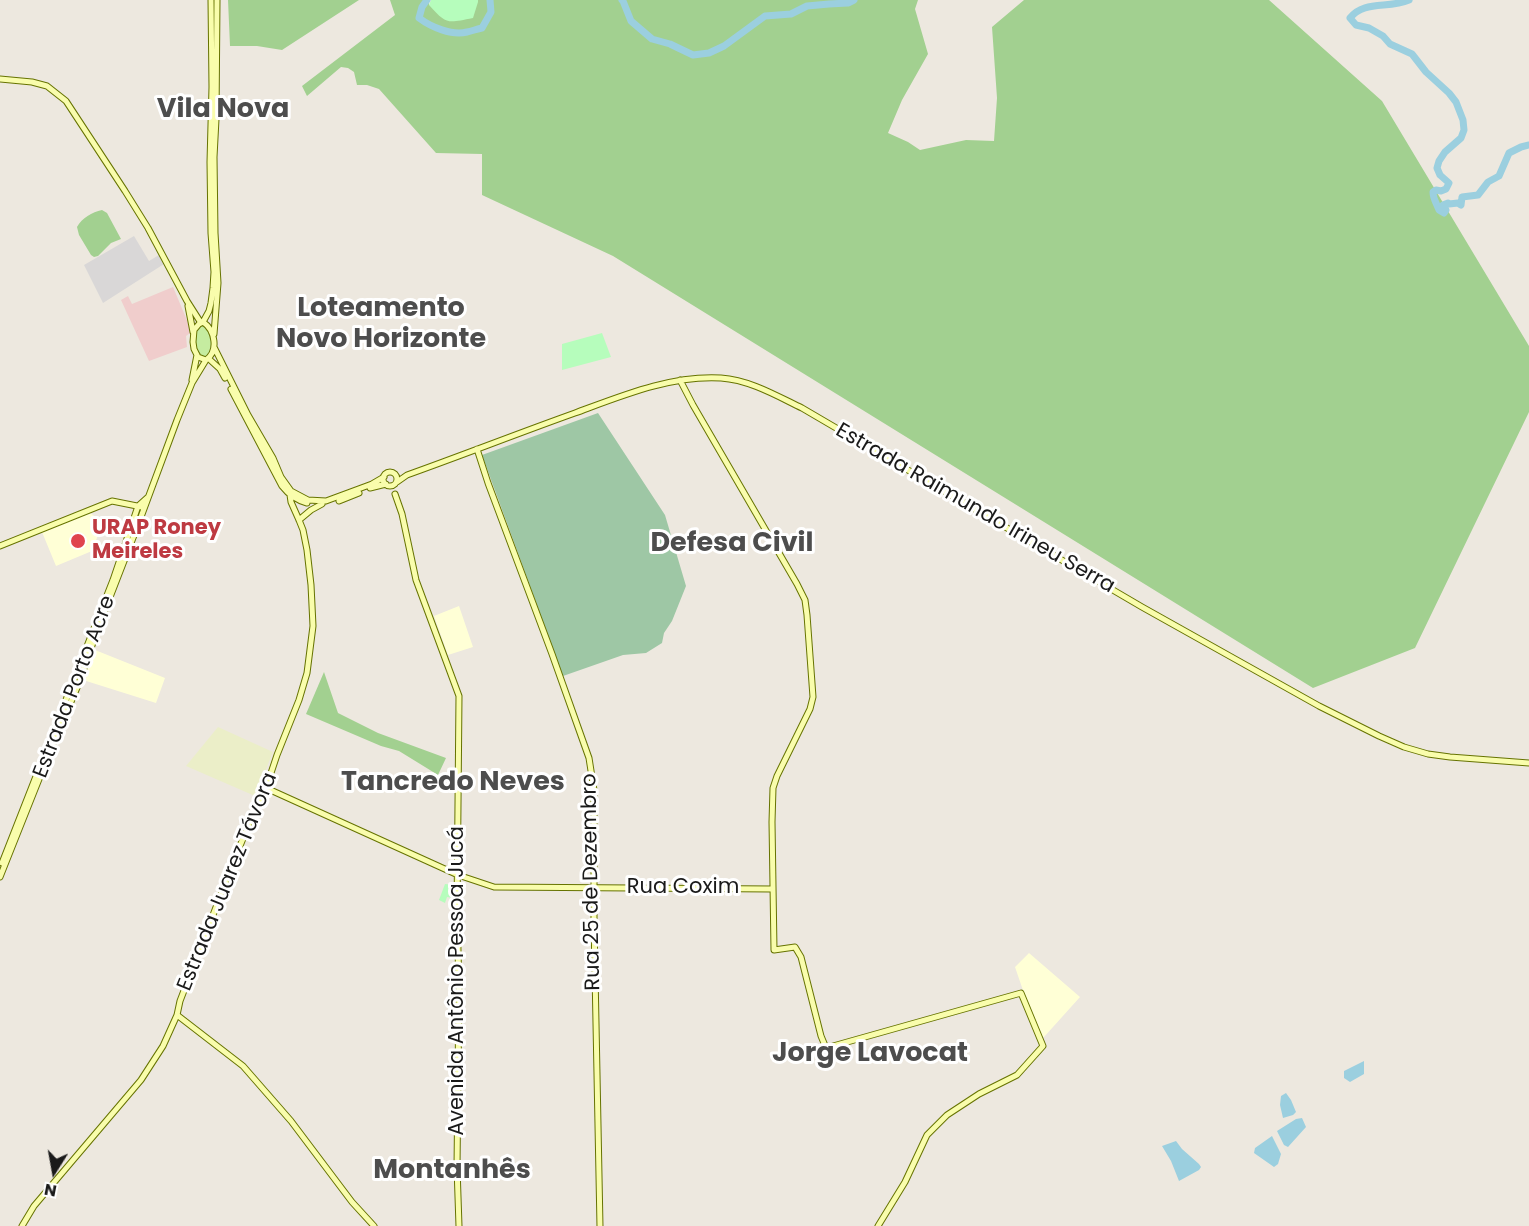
<!DOCTYPE html>
<meta charset="utf-8">
<style>
body{margin:0}
#map{position:relative;width:1529px;height:1226px;overflow:hidden;background:#ede8df;font-family:Poppins,sans-serif}
canvas{display:block}
.north{position:absolute;left:24px;top:1142px;width:60px;height:60px;-webkit-text-stroke:4px #fff;paint-order:stroke;rotate:191deg;font-size:16px;font-weight:700;line-height:24px;text-align:center;color:#1a1a1a}
.north::after{content:'';display:block;margin:auto;width:21px;height:27px;background:#1a1a1a;clip-path:polygon(50% 0,100% 100%,50% 72%,0 100%)}
</style>
<div id="map">
<canvas width="1529" height="1226"></canvas>
<div class="north">N</div>
</div>
<script>
const context = document.querySelector('canvas').getContext('2d');
context.lineJoin = 'round';
function fillPath(path, color) { context.fillStyle = color; context.fill(path, 'evenodd'); }
function stroke(path, color, width, dash) { context.strokeStyle = color; context.lineWidth = width; context.lineCap = dash ? 'butt' : 'round'; context.setLineDash(dash || []); context.stroke(path); }
function write(font, color, halo, rows, align = 'center') {
  context.font = font + ' Poppins,sans-serif'; context.lineWidth = 6; context.setLineDash([]); context.textBaseline = 'middle'; context.strokeStyle = halo; context.fillStyle = color; for (const [text, x, y, turn = 0] of rows) {
    context.save(); context.translate(x, y); context.rotate((+turn || 0) * Math.PI / 180); context.textAlign = isNaN(turn) ? turn : align; if (halo) context.strokeText(text, 0, 0); context.fillText(text, 0, 0); context.restore();
  }
}
const residential = new Path2D(`
 M 134,236 L 149,261 L 159,255 L 164,264 L 103,303 L 84,265 Z`);
const commercial = new Path2D(`
 M 173,287 L 189,325 L 190,333 L 186,336 L 187,347 L 149,361 L 121,300 L 128,296 L 132,304 Z`);
const education = new Path2D(`
 M 90,513 L 103,522 L 92,551 L 56,566 L 42,532 Z
 M 459,606 L 473,647 L 448,655 L 434,616 Z
 M 95,650 L 165,678 L 156,703 L 83,680 Z
 M 1029,953 L 1080,997 L 1044,1037 L 1039,1037 L 1015,967 Z`);
const farmland = new Path2D(`
 M 218,727 L 273,752 L 255,796 L 186,766 Z`);
const grass = new Path2D(`
 M 203,325 C 214,335 213,345 206,358 L 198,353 C 194,344 193,332 203,325 Z`);
const forest = new Path2D(`
 M 228,0 L 359,0 L 282,50 L 257,46 L 230,46 Z
 M 390,0 L 429,0 L 429,5 L 478,2 L 478,0 L 918,0 L 915,9 L 928,54 L 902,100 L 888,133 L 908,142 L 920,150 L 966,140 L 994,141 L 997,98 L 992,27 L 1024,0 L 1269,0 L 1382,101 L 1529,346 L 1529,412 L 1415,648 L 1313,688 L 613,256 L 482,195 L 482,154 L 436,153 L 379,89 L 367,85 L 357,85 L 354,72 L 348,68 L 341,67 L 307,96 L 302,86 L 395,15 Z
 M 102,210 L 107,213 L 121,239 L 111,243 L 98,256 L 94,257 L 91,255 L 79,235 L 77,227 C 82,218 92,212 102,210 Z
 M 324,672 L 338,713 L 378,733 L 446,758 L 438,775 L 399,751 L 381,746 L 306,714 Z`);
const cemetery = new Path2D(`
 M 598,413 L 665,515 L 686,586 L 672,621 L 664,633 L 662,643 L 646,653 L 623,655 L 563,676 L 482,455 Z`);
const park = new Path2D(`
 M 431,0 L 478,0 L 478,2 L 473,18 C 447,23 447,25 429,5 Z
 M 602,333 L 611,357 L 562,370 L 562,344 Z
 M 445,884 L 454,885 L 453,898 L 447,897 L 445,903 L 439,900 Z`);
const water = new Path2D(`
 M 1364,1061 L 1364,1074 L 1350,1082 L 1344,1078 L 1344,1071 Z
 M 1286,1093 L 1291,1100 L 1296,1112 L 1293,1115 L 1283,1118 L 1280,1105 L 1281,1096 Z
 M 1302,1118 L 1306,1127 L 1288,1147 L 1284,1145 L 1277,1131 L 1296,1119 Z
 M 1272,1136 L 1281,1154 L 1278,1164 L 1274,1167 L 1254,1153 L 1255,1148 Z
 M 1176,1141 L 1182,1149 L 1199,1164 L 1201,1167 L 1199,1170 L 1179,1181 L 1171,1161 L 1162,1146 Z`);
const river = new Path2D(`
 M 427,0 L 422,7 L 419,18 C 431,27 452,36 467,32 C 472,31 477,29 482,28 L 491,12 L 490,0
 M 622,0 L 623,1 L 631,21 L 652,39 L 670,44 L 693,55 L 709,53 L 724,46 L 765,16 L 791,14 L 807,6 L 829,4 L 848,3 L 854,0
 M 1409,0 C 1388,9 1364,0 1350,18 L 1356,25 L 1369,28 L 1383,36 L 1390,44 L 1412,54 L 1426,72 L 1449,93 L 1456,102 L 1463,120 L 1464,130 L 1461,138 L 1445,152 L 1439,161 L 1437,168 L 1440,175 L 1449,183 L 1446,189 L 1441,191 L 1436,190 L 1433,192 C 1433,199 1437,204 1439,210 L 1444,213 L 1446,210 L 1443,205 L 1448,203 L 1449,204 L 1458,203 L 1461,205 L 1462,197 L 1478,195 L 1488,182 L 1499,176 L 1509,153 L 1521,147 L 1529,145`);
const secondary = new Path2D(`
 M 0,79 L 32,82 L 47,86 L 66,101 L 125,191 L 148,228 L 187,301 L 201,323
 M 188,306 L 193,332
 M 203,322 C 215,330 219,351 206,360 L 198,357 L 194,349 L 193,342 L 194,330 L 199,324 L 203,322 L 209,311 L 211,303 L 213,288 L 214,272 L 211,233 L 210,162 L 212,87 L 211,0
 M 214,334 L 218,283 L 215,233 L 214,157 L 216,119 L 217,0
 M 214,347 L 248,415 L 273,458 L 281,477 L 291,491 L 308,500 L 326,501 L 372,484 L 384,477
 M 209,359 L 220,369 L 225,378
 M 192,380 L 197,355
 M 680,380 L 693,405 L 797,584 L 805,600 L 807,615 L 813,697 L 810,709 L 777,776 L 773,788 L 772,822 L 774,950 L 795,947 L 801,957 L 821,1036 L 826,1048 L 1021,993 L 1043,1046 L 1017,1075 L 979,1094 L 947,1115 L 927,1135 L 905,1182 L 878,1226
 M 231,389 L 282,486 C 289,495 296,500 307,503
 M 477,449 L 488,483 L 552,654 L 589,758 L 594,790 L 594,922 L 600,1226
 M383 479a7 7 0 1 1 14 0a7 7 0 1 1-14 0Z
 M 397,482 L 407,475 C 463,455 519,433 575,413 C 621,396 671,375 721,378 C 750,380 777,396 802,408 L 1142,607 L 1319,706 L 1379,736 L 1404,747 L 1428,754 L 1450,757 L 1529,763
 M 370,488 L 386,484
 M 395,494 L 402,514 L 416,580 L 459,696 L 457,912 L 459,988 L 457,1167 L 459,1226
 M 339,501 L 359,493
 M 299,520 L 311,510 L 322,504
 M 0,546 L 112,501 L 142,507
 M 266,788 L 458,875 L 494,887 L 772,889
 M 2,863 L 113,580 L 137,509 L 138,506 L 148,497
 M 0,877 L 55,739 L 79,683 L 98,628 L 138,525 L 177,420 L 192,383 L 206,360
 M 177,1015 L 243,1066 L 291,1121 L 352,1202 L 374,1226
 M 22,1226 L 34,1206 L 141,1080 L 163,1046 L 177,1015 L 180,1001 L 233,863 L 251,819 L 266,788 L 277,755 L 299,700 L 307,673 L 313,626 L 311,585 L 307,550 L 303,530 L 299,520 L 291,502 L 290,495`);
const markers = [
 [78,541,8,"#e0444e"]
];
const streetNames = [
 ["Estrada Raimundo Irineu Serra",975,509,30],
 ["Estrada Porto Acre",75,687,-69],
 ["Estrada Juarez Távora",228,882,-68],
 ["Rua 25 de Dezembro",592,882,-91],
 ["Rua Coxim",683,888],
 ["Avenida Antônio Pessoa Jucá",458,981,-90]
];
const healthNames = [
 ["URAP Roney",92,529],
 ["Meireles",92,553]
];
const districtNames = [
 ["Vila Nova",223,110],
 ["Loteamento",381,309],
 ["Novo Horizonte",381,340],
 ["Defesa Civil",732,544],
 ["Tancredo Neves",453,783],
 ["Jorge Lavocat",870,1054],
 ["Montanhês",452,1171]
];
fillPath(residential, '#d9d7d7');
fillPath(commercial, '#f0cdcc');
fillPath(education, '#ffffd6');
fillPath(farmland, '#ebeec8');
fillPath(grass, '#c5eca0');
fillPath(forest, '#a2d090');
fillPath(cemetery, '#9ec7a5');
fillPath(park, '#b6fdbc');
fillPath(water, '#9bcfdf');
stroke(river, '#9bcfdf', 7);
stroke(secondary, '#667300', 7);
stroke(secondary, '#f9fdac', 5);
for (const [x, y, r, color] of markers) { const dot = new Path2D(); dot.arc(x, y, r, 0, 2 * Math.PI); context.fillStyle = color; context.fill(dot); stroke(dot, '#fff', 2); }
write('21px', '#1a1a1a', '#fff', streetNames);
write('bold 21px', '#be3a42', '#fff', healthNames, 'left');
write('bold 27px', '#4d4d4d', '#fff', districtNames);
</script>
